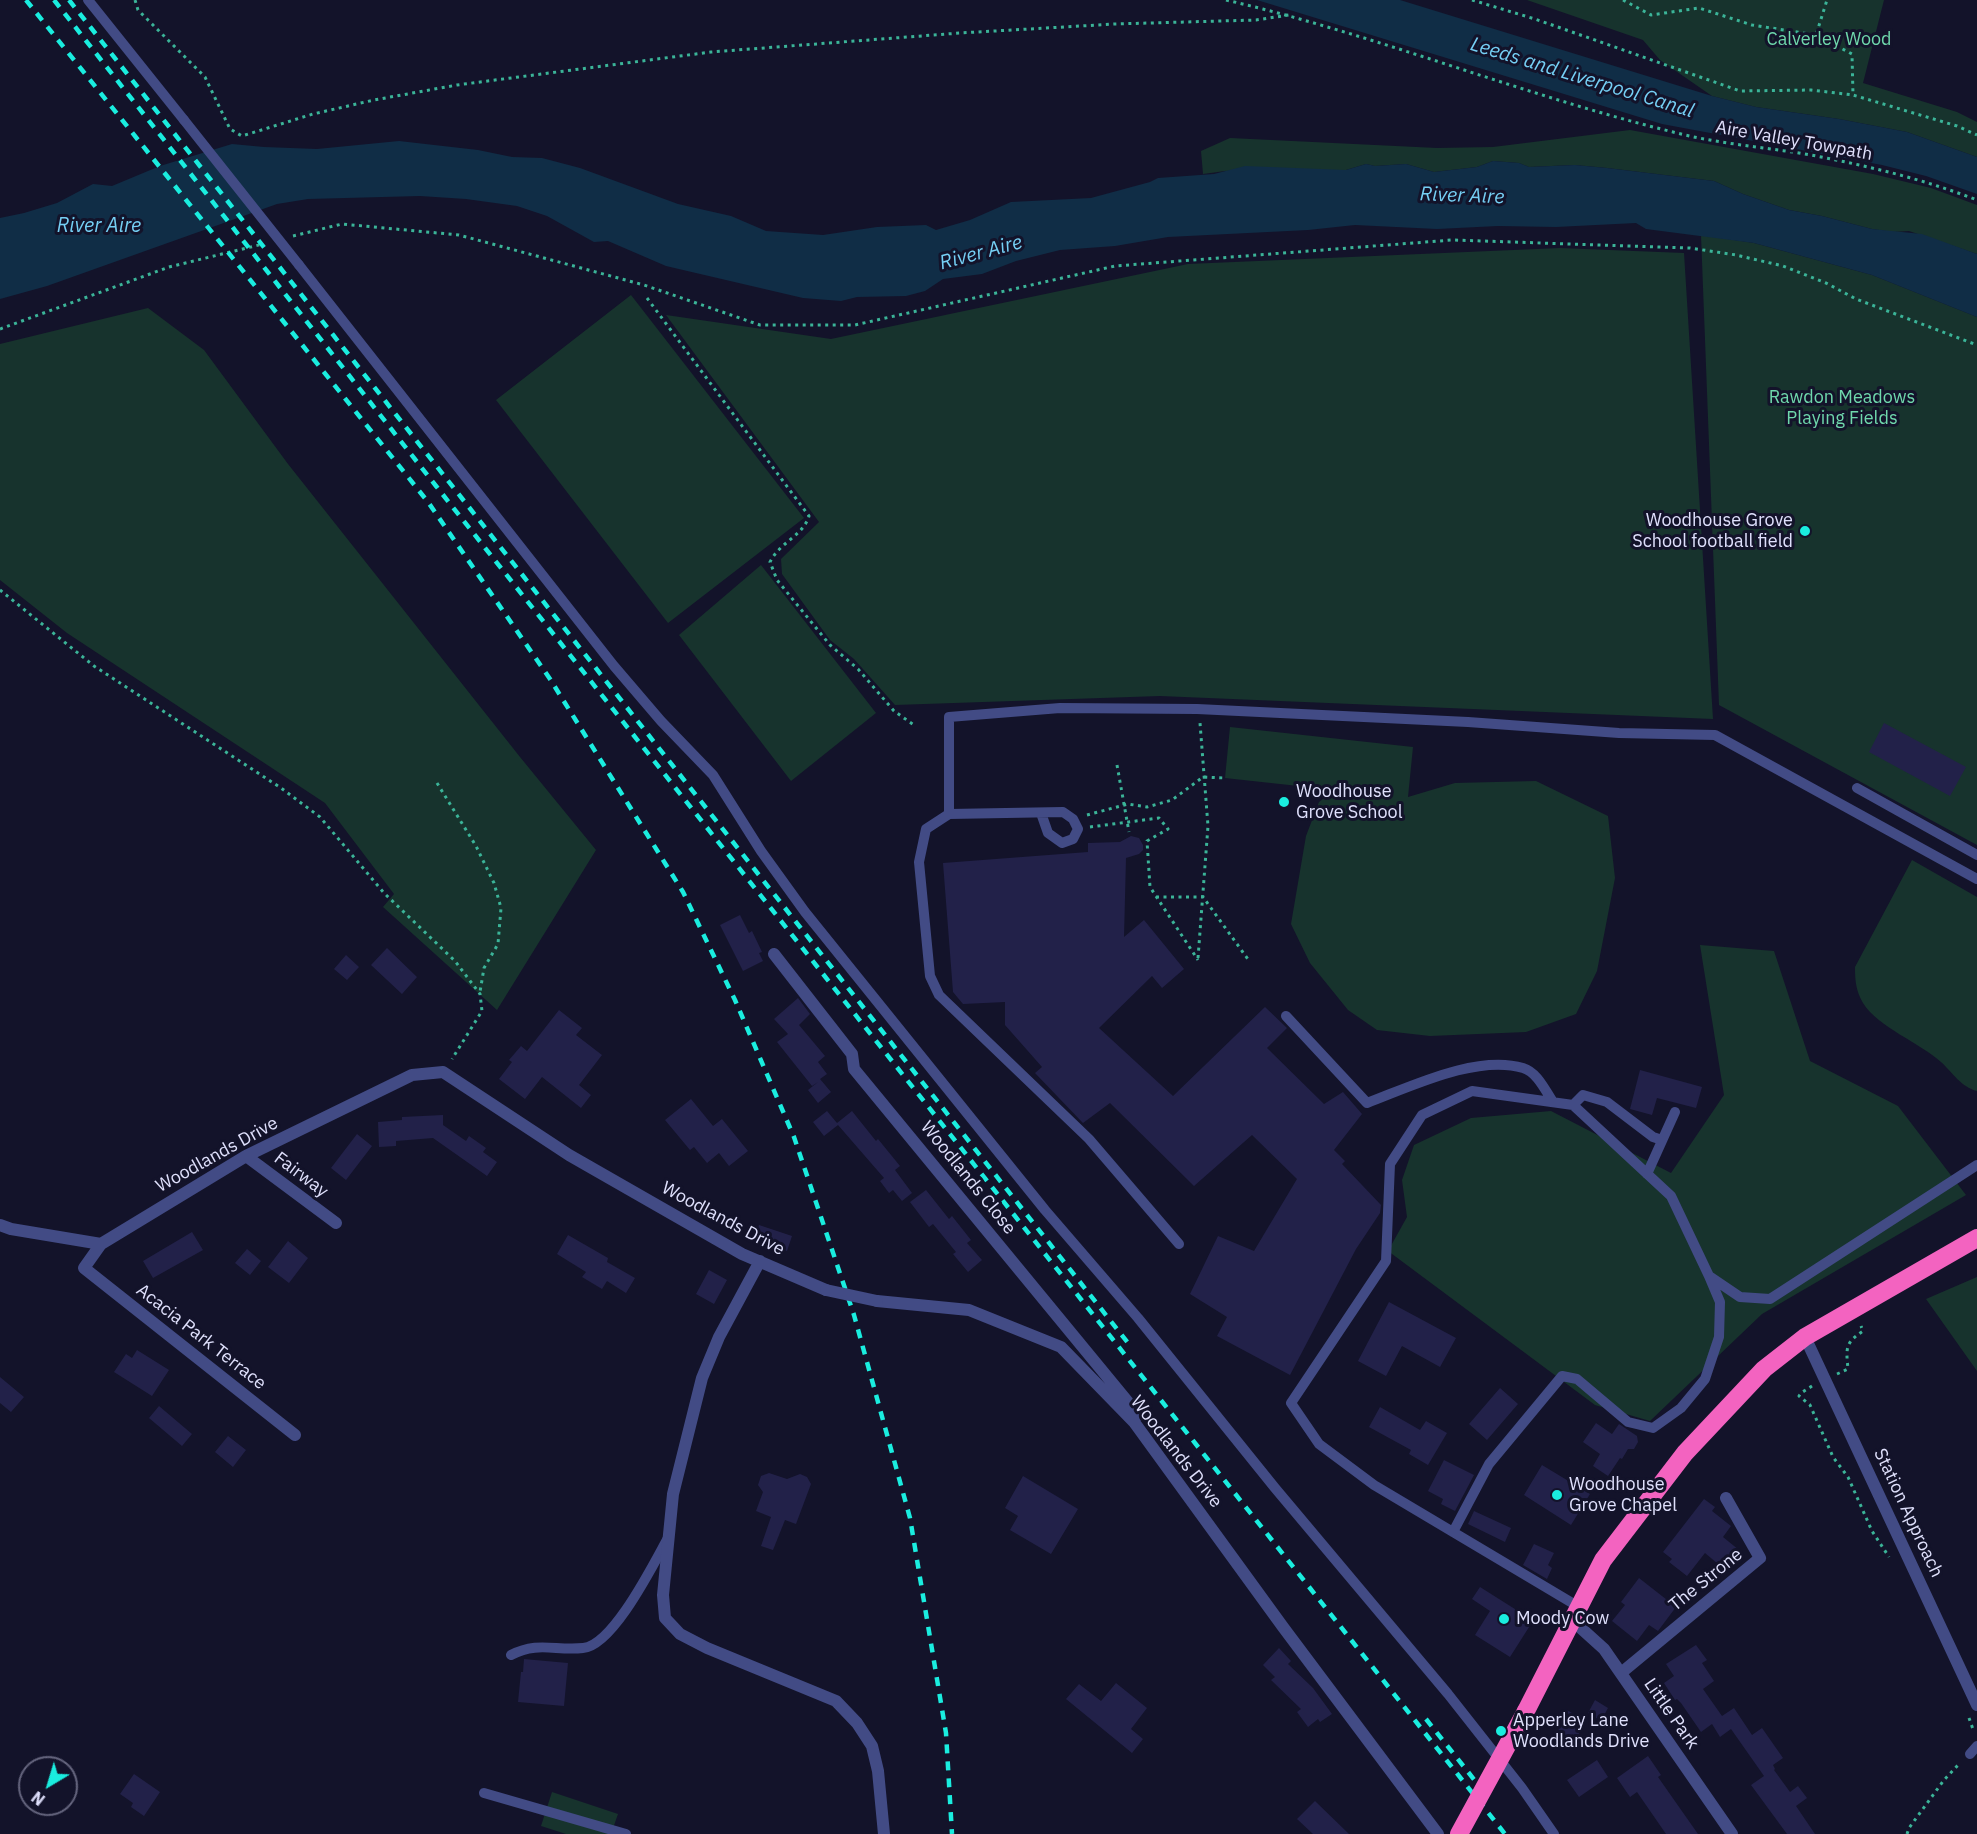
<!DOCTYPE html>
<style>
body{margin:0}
#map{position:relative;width:1977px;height:1834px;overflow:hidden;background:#13132a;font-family:"IBM Plex Sans",sans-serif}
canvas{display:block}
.north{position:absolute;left:18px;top:1756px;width:60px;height:60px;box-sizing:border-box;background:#13132a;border:2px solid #65657e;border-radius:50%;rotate:218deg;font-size:16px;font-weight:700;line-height:24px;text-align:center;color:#dfe0fc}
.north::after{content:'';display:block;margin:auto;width:21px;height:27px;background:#1aeddf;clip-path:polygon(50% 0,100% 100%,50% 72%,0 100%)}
</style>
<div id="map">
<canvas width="1977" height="1834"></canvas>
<div class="north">N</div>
</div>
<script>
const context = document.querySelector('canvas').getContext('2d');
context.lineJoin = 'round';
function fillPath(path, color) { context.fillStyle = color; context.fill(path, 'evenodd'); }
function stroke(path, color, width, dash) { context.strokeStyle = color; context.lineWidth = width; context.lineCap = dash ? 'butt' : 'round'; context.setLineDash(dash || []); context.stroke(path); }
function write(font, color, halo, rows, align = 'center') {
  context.font = font + ' "IBM Plex Sans",sans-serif'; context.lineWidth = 6; context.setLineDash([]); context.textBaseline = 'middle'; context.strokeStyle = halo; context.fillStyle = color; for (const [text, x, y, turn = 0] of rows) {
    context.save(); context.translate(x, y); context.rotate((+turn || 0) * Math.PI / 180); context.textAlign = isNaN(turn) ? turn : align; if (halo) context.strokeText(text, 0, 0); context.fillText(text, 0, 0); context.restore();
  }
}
const green = new Path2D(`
 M 1527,0 L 1884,0 L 1863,83 L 1957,112 L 1977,122 L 1977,157 L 1907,132 L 1839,119 L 1756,107 L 1712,96 L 1660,60 L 1643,40 Z
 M 1630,130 L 1873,174 L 1931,188 L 1977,205 L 1977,254 L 1909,231 L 1893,232 L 1872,229 L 1822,216 L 1789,210 L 1743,194 L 1714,181 L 1607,168 L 1575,165 L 1529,167 L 1519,163 L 1493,161 L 1477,167 L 1434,172 L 1406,164 L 1375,166 L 1366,164 L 1346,170 L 1225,171 L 1203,174 L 1201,151 L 1230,138 L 1437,148 L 1493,147 Z
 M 1701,235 L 1754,243 L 1872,275 L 1977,317 L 1977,845 L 1719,705 Z
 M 1560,248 L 1684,253 L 1713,719 L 1160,696 L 895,705 L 854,659 L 830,640 L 782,574 L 781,559 L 819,522 L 666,315 L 831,339 L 1188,264 Z
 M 631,295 L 804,518 L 668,623 L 496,400 Z
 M 148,308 L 204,350 L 288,464 L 520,757 L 596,850 L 497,1010 L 383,907 L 394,894 L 325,803 L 67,633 L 0,580 L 0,344 Z
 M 761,565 L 876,713 L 791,781 L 679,635 Z
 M 1230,727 L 1413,747 L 1408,797 L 1455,783 L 1536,781 L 1608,816 L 1615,878 L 1597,971 L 1576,1014 L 1526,1032 L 1430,1036 L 1377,1030 L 1348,1010 L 1310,963 L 1291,924 L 1306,836 L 1319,802 L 1335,790 L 1225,778 Z
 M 1912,860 L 1977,897 L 1977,1091 C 1961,1087 1953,1073 1941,1062 C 1920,1043 1878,1027 1863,1003 C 1856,991 1855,981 1855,967 Z
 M 1700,945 L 1774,951 L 1810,1061 L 1898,1106 L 1966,1195 L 1762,1314 L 1650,1421 L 1595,1405 L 1388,1251 L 1407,1217 L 1402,1180 L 1414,1145 L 1471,1118 L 1551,1111 L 1671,1173 L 1724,1095 Z
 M 1977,1277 L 1977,1371 L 1926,1299 Z
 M 552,1792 L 618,1814 L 611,1834 L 566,1834 L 541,1826 Z`);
const water = new Path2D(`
 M 1257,0 L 1400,0 L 1712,96 L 1756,107 L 1839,119 L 1907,132 L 1977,157 L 1977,194 L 1926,176 L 1882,165 L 1662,124 Z
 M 399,141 L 478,150 L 512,157 L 542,158 L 580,168 L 678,204 L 731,216 L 766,231 L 823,235 L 877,227 L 926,225 L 936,230 L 970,220 L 1011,202 L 1091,198 L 1150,182 L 1158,178 L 1214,174 L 1245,166 L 1346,170 L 1366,164 L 1375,166 L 1406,164 L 1434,172 L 1477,167 L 1493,161 L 1519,163 L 1529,167 L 1575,165 L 1607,168 L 1714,181 L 1743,194 L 1789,210 L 1822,216 L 1872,229 L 1922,234 L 1977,254 L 1977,317 L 1872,275 L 1754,243 L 1646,229 L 1636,223 L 1556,227 L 1498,226 L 1437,229 L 1355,225 L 1308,230 L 1168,237 L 1115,246 L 1060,250 L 1016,261 L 982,274 L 943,279 L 925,291 L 906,296 L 857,297 L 841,301 L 803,298 L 666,266 L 608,241 L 594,242 L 547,216 L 517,206 L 466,199 L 420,196 L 308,199 L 277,204 L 47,286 L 0,299 L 0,218 L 24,213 L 57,203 L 93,184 L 112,186 L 160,166 L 232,144 L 264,147 L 317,149 Z`);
const building = new Path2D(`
 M 1884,723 L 1966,767 L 1950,796 L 1869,752 Z
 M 1131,836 L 1139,838 L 1143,845 L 1143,850 L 1139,854 L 1126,858 L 1124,937 L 1144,920 L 1184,969 L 1162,988 L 1152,976 L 1099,1028 L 1173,1096 L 1265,1007 L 1287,1028 L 1267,1048 L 1324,1104 L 1343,1092 L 1362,1114 L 1334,1150 L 1345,1161 L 1342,1164 L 1381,1205 L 1380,1213 L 1356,1249 L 1290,1375 L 1217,1336 L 1227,1317 L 1190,1294 L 1218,1236 L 1254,1251 L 1297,1179 L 1252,1135 L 1194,1186 L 1110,1103 L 1083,1123 L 1081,1121 L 1035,1073 L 1042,1067 L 1005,1025 L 1005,1002 L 963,1004 L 953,992 L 943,863 L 1088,852 L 1088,843 L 1120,842 Z
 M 740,915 L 749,933 L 752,931 L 762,952 L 759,953 L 763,961 L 743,971 L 720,925 Z
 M 387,948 L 417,977 L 402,994 L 371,965 Z
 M 346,955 L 359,967 L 347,980 L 334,969 Z
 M 798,998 L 810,1014 L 799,1025 L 825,1056 L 818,1062 L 827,1074 L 820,1079 L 831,1092 L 818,1103 L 808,1090 L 818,1082 L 812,1086 L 777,1042 L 788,1034 L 774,1019 Z
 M 559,1010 L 582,1028 L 576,1035 L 602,1055 L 579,1085 L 591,1095 L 581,1108 L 542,1077 L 525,1099 L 499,1079 L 512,1062 L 509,1060 L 521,1046 L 527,1051 Z
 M 1640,1070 L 1702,1087 L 1696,1108 L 1657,1098 L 1652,1115 L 1630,1109 Z
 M 691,1099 L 713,1126 L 722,1119 L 748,1151 L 729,1166 L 719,1153 L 707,1163 L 694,1147 L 690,1150 L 665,1120 Z
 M 827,1111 L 837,1123 L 852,1111 L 876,1141 L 878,1139 L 900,1166 L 895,1170 L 912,1193 L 902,1201 L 893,1190 L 889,1193 L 880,1181 L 884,1178 L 838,1125 L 824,1136 L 813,1122 Z
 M 443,1115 L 443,1125 L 466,1141 L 469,1136 L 486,1148 L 483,1152 L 497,1162 L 487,1176 L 433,1138 L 396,1141 L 396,1146 L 379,1147 L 378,1122 L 402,1120 L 402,1117 Z
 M 357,1134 L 372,1146 L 346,1180 L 331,1168 Z
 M 926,1190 L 949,1219 L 952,1216 L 971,1240 L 967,1243 L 982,1260 L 968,1272 L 953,1254 L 956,1252 L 933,1224 L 929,1227 L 910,1202 Z
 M 759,1225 L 792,1236 L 787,1251 L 754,1239 Z
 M 192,1232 L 203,1250 L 153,1278 L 143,1261 Z
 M 568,1235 L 608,1258 L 607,1262 L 635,1278 L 626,1293 L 607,1281 L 602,1289 L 582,1277 L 586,1272 L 557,1254 Z
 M 288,1241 L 308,1258 L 289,1283 L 268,1267 Z
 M 247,1249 L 261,1261 L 250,1275 L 235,1263 Z
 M 709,1270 L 727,1280 L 714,1304 L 696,1294 Z
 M 1389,1302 L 1456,1338 L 1440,1367 L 1402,1346 L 1386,1376 L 1358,1361 Z
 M 137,1350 L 169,1370 L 152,1396 L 114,1372 L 126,1354 L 132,1358 Z
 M 0,1377 L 24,1397 L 11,1412 L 0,1403 Z
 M 1500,1388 L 1518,1404 L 1487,1440 L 1469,1424 Z
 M 159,1406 L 192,1434 L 182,1446 L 149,1418 Z
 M 1380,1407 L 1420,1430 L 1426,1421 L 1447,1433 L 1428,1465 L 1409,1454 L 1411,1450 L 1369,1427 Z
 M 1596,1423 L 1612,1434 L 1619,1424 L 1637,1436 L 1638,1442 L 1634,1449 L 1628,1449 L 1622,1459 L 1620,1458 L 1608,1476 L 1593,1466 L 1600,1454 L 1583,1442 Z
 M 228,1436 L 246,1450 L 233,1467 L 215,1452 Z
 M 1444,1460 L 1474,1475 L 1455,1511 L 1441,1504 L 1443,1499 L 1428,1491 Z
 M 1542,1465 L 1590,1494 L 1571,1525 L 1524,1495 Z
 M 769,1473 L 787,1479 L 800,1474 L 807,1477 L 811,1484 L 796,1524 L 785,1520 L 773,1550 L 761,1546 L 771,1517 L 756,1511 L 763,1492 L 758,1485 L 761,1476 Z
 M 1023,1476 L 1078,1509 L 1051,1554 L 1010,1530 L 1018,1516 L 1005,1508 Z
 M 1704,1499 L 1715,1507 L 1712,1511 L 1731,1526 L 1723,1537 L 1739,1550 L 1724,1569 L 1705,1553 L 1687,1576 L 1669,1562 L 1672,1559 L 1663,1552 Z
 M 1474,1511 L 1511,1528 L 1505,1542 L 1468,1524 Z
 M 1534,1544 L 1554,1553 L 1548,1565 L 1552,1568 L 1547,1579 L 1523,1565 Z
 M 1639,1578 L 1676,1607 L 1658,1631 L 1649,1625 L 1637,1641 L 1612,1621 L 1625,1605 L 1621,1602 Z
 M 1480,1587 L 1518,1611 L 1516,1614 L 1531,1624 L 1510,1657 L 1475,1635 L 1490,1611 L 1472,1599 Z
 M 1696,1645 L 1707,1660 L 1702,1663 L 1714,1681 L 1703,1689 L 1722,1716 L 1734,1708 L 1752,1735 L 1762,1728 L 1783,1758 L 1773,1765 L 1775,1769 L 1774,1770 L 1790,1792 L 1798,1786 L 1807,1798 L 1796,1806 L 1815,1834 L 1787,1834 L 1751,1785 L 1764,1776 L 1731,1729 L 1720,1737 L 1712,1724 L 1701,1732 L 1681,1703 L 1677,1699 L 1675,1700 L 1664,1683 L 1674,1676 L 1666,1664 Z
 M 1279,1648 L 1291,1661 L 1288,1664 L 1313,1688 L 1332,1714 L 1320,1722 L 1318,1719 L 1308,1727 L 1297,1712 L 1301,1709 L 1271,1680 L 1275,1677 L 1263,1665 Z
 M 524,1659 L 568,1663 L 564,1706 L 518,1702 L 521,1672 L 523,1672 Z
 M 1116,1683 L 1147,1708 L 1131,1729 L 1143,1739 L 1132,1753 L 1066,1699 L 1079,1684 L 1101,1701 Z
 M 1595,1700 L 1608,1708 L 1601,1721 L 1588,1713 Z
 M 1565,1709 L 1586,1721 L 1577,1737 L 1572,1734 L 1563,1750 L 1551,1743 L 1559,1729 L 1554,1726 Z
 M 1648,1756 L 1661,1775 L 1658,1777 L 1698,1834 L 1666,1834 L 1637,1792 L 1630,1797 L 1617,1778 Z
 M 1597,1760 L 1608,1777 L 1579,1797 L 1567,1780 Z
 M 134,1774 L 160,1792 L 144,1816 L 131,1807 L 133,1803 L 120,1794 Z
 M 1315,1801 L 1349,1834 L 1313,1834 L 1297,1819 Z`);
const path = new Path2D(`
 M 135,0 L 138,10 L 205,77 L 230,129 L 242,136 L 313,114 L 374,100 L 457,85 L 711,52 L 960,33 L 1115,24 L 1256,20 L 1289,15
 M 1226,0 C 1377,35 1522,95 1673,132 C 1718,144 1765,147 1811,155 C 1868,166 1923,179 1977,200
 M 1472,0 L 1535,19 L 1740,91 L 1811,90 L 1853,95
 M 1623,0 L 1651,15 L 1699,8 L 1752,25 L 1816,35 L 1827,0
 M 1816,35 L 1852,54 L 1853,95 L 1957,126 L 1977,135
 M 293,236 L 342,224 L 459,235 L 644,285 L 760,325 L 855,325 L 1115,266 L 1452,240 L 1690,248 L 1736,255 L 1783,266 L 1826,283 L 1856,299 L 1977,345
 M 647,298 L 809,516 C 803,536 780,542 770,562 L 777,580 L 830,645 L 858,669 L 894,711 L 914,725
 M 0,329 L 169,267 L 263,244
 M 0,590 L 94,666 L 281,788 L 320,817 L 384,893 L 455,961 L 480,994 L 482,1011 L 452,1059
 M 1117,765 L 1129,832
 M 437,783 L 476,846 L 494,883 L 501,908 L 498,944 L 484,968 L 480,992
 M 1087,815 L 1128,804 L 1147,807 L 1172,800 L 1203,777 L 1225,778
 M 1090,827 L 1159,818 L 1168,829 L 1147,841 L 1150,887 L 1198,960
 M 1156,897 L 1203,897 L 1250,962
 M 1198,958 L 1208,826 L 1200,723
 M 1837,1374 L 1848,1369 C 1846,1348 1845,1343 1863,1331 L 1861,1326
 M 1812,1386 L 1801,1393 L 1799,1396 L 1810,1405 L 1833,1457 L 1848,1477 L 1872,1531 L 1889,1557
 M 1969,1718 L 1974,1732
 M 1907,1834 L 1909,1828 L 1944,1780 L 1960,1763`);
const lane = new Path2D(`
 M 88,0 L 184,120
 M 299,265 L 614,666 L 661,721 L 713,775 L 761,851 L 805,912 L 1045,1210 L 1138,1318 L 1275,1488 L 1448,1694 L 1522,1788 L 1554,1834
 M 1857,788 L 1977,855
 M 949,814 L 1063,812 L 1073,819 L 1078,829 L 1073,839 L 1062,843 L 1048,833 L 1041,813
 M 1286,1016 L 1367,1103 C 1410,1087 1477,1054 1523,1068 C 1537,1072 1545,1090 1553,1102
 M 1573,1105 L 1583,1095 L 1607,1102 L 1653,1137 L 1662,1140
 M 1647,1174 L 1675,1112
 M 1179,1244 L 1089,1139 L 939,995 L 930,976 L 919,862 L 926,829 L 949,814 L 949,717 L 1060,708 L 1197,709 L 1468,722 L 1619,733 L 1715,735 L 1977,879
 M 1453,1532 L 1489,1464 L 1562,1376 L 1577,1379 L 1628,1422 L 1653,1428 L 1681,1408 L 1705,1379 L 1719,1337 L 1720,1302 L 1709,1276
 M 1579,1607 L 1374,1485 L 1319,1444 L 1291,1403 L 1386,1261 L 1390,1164 L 1422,1115 L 1472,1091 L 1573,1105 L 1671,1196 L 1709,1276 L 1740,1297 L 1770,1299 L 1977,1165
 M 511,1655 C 538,1641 555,1651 583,1648 C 613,1646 654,1563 668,1538
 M 1970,1754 L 1977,1746
 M 484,1793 L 626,1834`);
const street = new Path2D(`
 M 774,954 L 852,1054 L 854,1069 L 1137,1413 L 1134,1422
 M 246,1156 L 336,1223
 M 0,1225 L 11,1229 L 101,1244 L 246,1156 L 412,1075 L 443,1072 L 569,1155 L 742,1254 L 826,1290
 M 101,1244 L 84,1268 L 295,1435
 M 760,1261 L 719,1337 L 702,1378 L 673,1494 L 663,1595 L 665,1618 L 680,1634 L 707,1648 L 836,1701 L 857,1723 L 872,1746 L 878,1771 L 884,1834
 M 877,1301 L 969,1310 L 1061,1347 L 1134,1422 L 1283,1627 L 1438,1834
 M 1805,1337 L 1977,1705
 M 1573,1621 L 1604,1649 L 1732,1834
 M 1621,1673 L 1760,1558 L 1726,1498`);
const highway = new Path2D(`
 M 1526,1711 L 1603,1560 L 1685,1453 L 1764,1369 L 1805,1337 L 1977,1238`);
const rail = new Path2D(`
 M 26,0 L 428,502 L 550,679 L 683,892 L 735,1000 L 794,1137 L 854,1315 L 910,1518 L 946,1733 L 952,1834
 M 54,0 L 436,486 L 1505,1834
 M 69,0 L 1128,1343
 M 1426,1719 L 1480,1787`);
const laneBridge = new Path2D(`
 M 184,120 L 299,265`);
const streetBridge = new Path2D(`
 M 826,1290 L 877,1301`);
const highwayBridge = new Path2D(`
 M 1459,1834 L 1526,1711`);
const markers = [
 [1805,531,6,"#1aeddf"],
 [1284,802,6,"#1aeddf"],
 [1557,1495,6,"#1aeddf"],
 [1504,1619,6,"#1aeddf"],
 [1501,1731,6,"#1aeddf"]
];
const parkNames = [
 ["Calverley Wood",1829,40],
 ["Rawdon Meadows",1842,398],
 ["Playing Fields",1842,419]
];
const streetNames = [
 ["Aire Valley Towpath",1794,141,10],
 ["Woodlands Drive",217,1155,-29],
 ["Fairway",301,1175,37],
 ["Woodlands Close",968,1178,51],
 ["Woodlands Drive",723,1219,28],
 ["Acacia Park Terrace",201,1337,38],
 ["Woodlands Drive",1176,1452,52],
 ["Station Approach",1908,1513,65],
 ["The Strone",1706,1580,-39],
 ["Little Park",1671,1714,55]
];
const poiNames = [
 ["Woodhouse Grove",1793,521,"right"],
 ["School football field",1793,542,"right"],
 ["Woodhouse",1296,792],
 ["Grove School",1296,813],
 ["Woodhouse",1569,1485],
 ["Grove Chapel",1569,1506],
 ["Moody Cow",1516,1619],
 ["Apperley Lane",1513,1721],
 ["Woodlands Drive",1513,1742]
];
const waterNames = [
 ["Leeds and Liverpool Canal",1582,78,17],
 ["River Aire",1462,196,2],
 ["River Aire",99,226],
 ["River Aire",981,253,-15]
];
fillPath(green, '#17332d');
fillPath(water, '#102d46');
fillPath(building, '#222149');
stroke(path, '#3bb498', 3, [3, 4.5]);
stroke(lane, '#424b85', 10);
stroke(street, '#424b85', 12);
stroke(highway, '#f363c0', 18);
stroke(rail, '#1aeddf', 4.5, [9, 8]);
stroke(laneBridge, '#424b85', 10);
stroke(streetBridge, '#424b85', 12);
stroke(highwayBridge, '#f363c0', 18);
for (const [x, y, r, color] of markers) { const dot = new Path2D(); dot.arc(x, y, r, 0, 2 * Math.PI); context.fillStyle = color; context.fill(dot); stroke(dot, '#13132a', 2); }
write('18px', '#6fd8ac', '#13132a', parkNames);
write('18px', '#dfe0fc', '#13132a', streetNames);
write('18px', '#dfe0fc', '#13132a', poiNames, 'left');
write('italic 20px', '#75cff4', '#13132a', waterNames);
</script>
